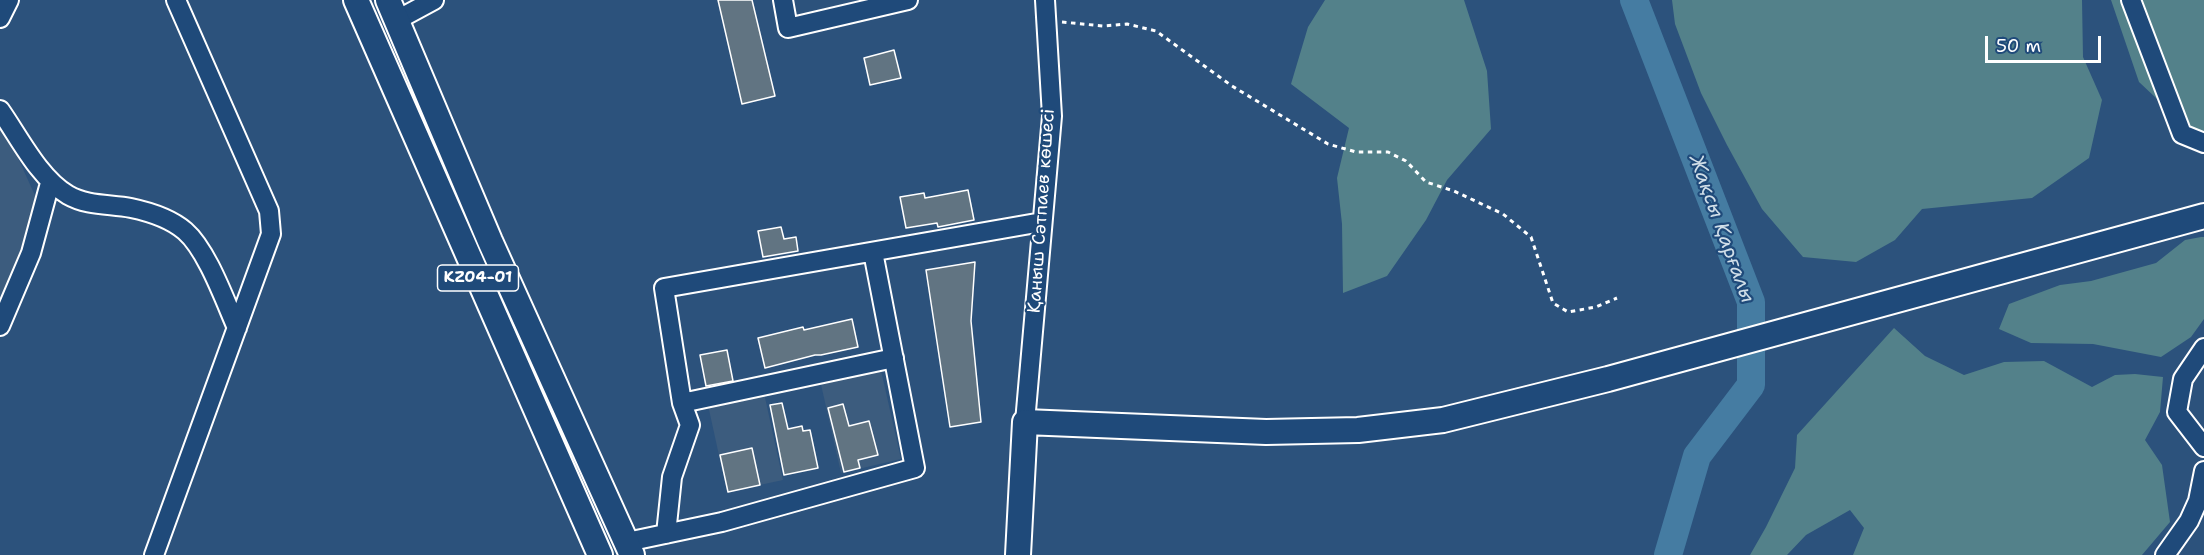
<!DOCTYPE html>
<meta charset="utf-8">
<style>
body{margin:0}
#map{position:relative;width:2204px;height:555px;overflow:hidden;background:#2c527c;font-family:"Shantell Sans",sans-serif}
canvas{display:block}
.scale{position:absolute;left:1985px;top:36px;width:116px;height:27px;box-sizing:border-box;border:3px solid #fff;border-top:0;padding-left:8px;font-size:18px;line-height:21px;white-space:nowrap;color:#fff;-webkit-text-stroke:4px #1f4a7a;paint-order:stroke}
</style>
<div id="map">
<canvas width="2204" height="555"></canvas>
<div class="scale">50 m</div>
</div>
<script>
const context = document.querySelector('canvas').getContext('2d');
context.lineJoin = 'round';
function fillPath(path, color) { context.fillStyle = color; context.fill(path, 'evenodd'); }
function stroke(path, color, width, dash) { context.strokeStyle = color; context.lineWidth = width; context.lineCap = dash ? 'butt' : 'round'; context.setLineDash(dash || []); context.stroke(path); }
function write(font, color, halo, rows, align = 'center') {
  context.font = font + ' "Shantell Sans",sans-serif'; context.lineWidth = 4.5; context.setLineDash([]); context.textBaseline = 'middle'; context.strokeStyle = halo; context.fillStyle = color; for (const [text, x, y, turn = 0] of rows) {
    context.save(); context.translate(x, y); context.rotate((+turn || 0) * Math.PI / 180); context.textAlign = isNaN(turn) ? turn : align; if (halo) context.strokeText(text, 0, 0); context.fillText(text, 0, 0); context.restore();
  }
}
const built = new Path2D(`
 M 0,118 L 37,200 L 3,302 L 0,301 Z
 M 880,366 L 901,459 L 841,473 L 820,380 Z
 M 764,393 L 783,480 L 727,492 L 708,405 Z`);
const green = new Path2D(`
 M 1325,0 L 1464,0 L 1487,71 L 1491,129 L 1447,180 L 1426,220 L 1387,276 L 1343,293 L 1342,224 L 1337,178 L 1349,128 L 1291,84 L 1308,27 Z
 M 1672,0 L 2082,0 L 2083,57 L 2102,100 L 2089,158 L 2032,198 L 1922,209 L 1895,240 L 1856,262 L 1803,257 L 1762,209 L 1727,145 L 1701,93 L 1675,24 Z
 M 2111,0 L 2204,0 L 2204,143 L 2139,82 Z
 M 2201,237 L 2204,237 L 2204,319 L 2191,337 L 2161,357 L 2093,344 L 2031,343 L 1999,329 L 2009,304 L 2060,285 L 2091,281 L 2156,263 L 2185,240 Z
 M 1894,328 L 1925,356 L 1964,375 L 2004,362 L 2044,361 L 2092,387 L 2115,375 L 2135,374 L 2163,377 L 2160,412 L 2145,440 L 2162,465 L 2170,522 L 2142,555 L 1853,555 L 1864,528 L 1850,510 L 1806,535 L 1787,555 L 1750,555 L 1766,527 L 1795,468 L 1797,435 Z`);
const river = new Path2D(`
 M 1634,0 L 1751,302 L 1751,385 L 1697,456 L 1668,555`);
const building = new Path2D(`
 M 718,0 L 752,0 L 775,96 L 742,104 Z
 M 894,50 L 901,78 L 870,85 L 864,58 Z
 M 968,190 L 974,220 L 938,227 L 937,223 L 906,228 L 900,197 L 924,193 L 925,198 Z
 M 781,227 L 784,239 L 796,237 L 798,251 L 763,257 L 758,231 Z
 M 975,262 L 971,321 L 981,422 L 950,427 L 926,270 Z
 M 852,319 L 858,347 L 821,355 L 815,355 L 765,368 L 758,338 L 803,327 L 804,330 Z
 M 727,350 L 733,381 L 706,386 L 700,355 Z
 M 782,403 L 788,429 L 802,426 L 803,431 L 810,430 L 818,468 L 784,475 L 770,405 Z
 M 843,404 L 849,426 L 869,421 L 878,455 L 858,460 L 860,468 L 844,472 L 828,408 Z
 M 752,448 L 760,485 L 728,492 L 720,455 Z`);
const path = new Path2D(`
 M 1062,22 L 1103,26 L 1127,24 L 1156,31 L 1232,86 L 1328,144 L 1356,152 L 1388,152 L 1406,161 L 1426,182 L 1454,191 L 1503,214 L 1531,237 L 1553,303 L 1568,312 L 1596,307 L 1617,298`);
const minor = new Path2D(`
 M 783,0 L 788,28 L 908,0
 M 2131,0 L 2182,134 L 2204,143
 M 0,18 L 9,0
 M 397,20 L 434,0
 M 0,110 C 19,137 39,178 68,195 C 87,206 110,204 131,208 C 150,212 171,219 185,231 C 207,250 225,301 237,328
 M 0,326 L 31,253 L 50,183
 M 2204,348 L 2183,379 L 2177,412 L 2204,447
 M 682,403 L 894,358
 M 1025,422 L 1052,116 L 1045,0
 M 666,534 L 672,477 L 690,425 L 682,403 L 664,288 L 1042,222
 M 627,542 L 722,522 L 915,468 L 873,252
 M 154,555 L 271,234 L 269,211 L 176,0
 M 2165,555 L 2189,521 L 2198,501 L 2204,471`);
const major = new Path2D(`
 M 356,0 L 600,555
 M 388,0 L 490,241 L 632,555
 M 1018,555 L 1025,422 L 1266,432 L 1358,430 L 1443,420 L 1608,379 L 2204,216`);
const shields = [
 [478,278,81]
];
const shieldNames = [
 ["KZ04-01",478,278]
];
const streetNames = [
 ["Қаныш Сәтпаев көшесі",1042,211,-86]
];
const waterNames = [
 ["Жақсы Қарғалы",1721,229,70]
];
fillPath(built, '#3c5c7e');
fillPath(green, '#53818a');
stroke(river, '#457ca2', 28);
fillPath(building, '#617482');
stroke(building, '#fff', 1.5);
stroke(minor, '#fff', 22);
stroke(major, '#fff', 28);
stroke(path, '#fff', 3, [4.5, 4.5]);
stroke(minor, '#1f4a7a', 18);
stroke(major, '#1f4a7a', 24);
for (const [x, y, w] of shields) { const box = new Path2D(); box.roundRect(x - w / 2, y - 13, w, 26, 4.5); context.fillStyle = '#1f4a7a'; context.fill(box); stroke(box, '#fff', 1.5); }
write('bold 16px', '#fff', null, shieldNames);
write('18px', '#fff', '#1f4a7a', streetNames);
write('italic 20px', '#d0dee8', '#1f4a7a', waterNames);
</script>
